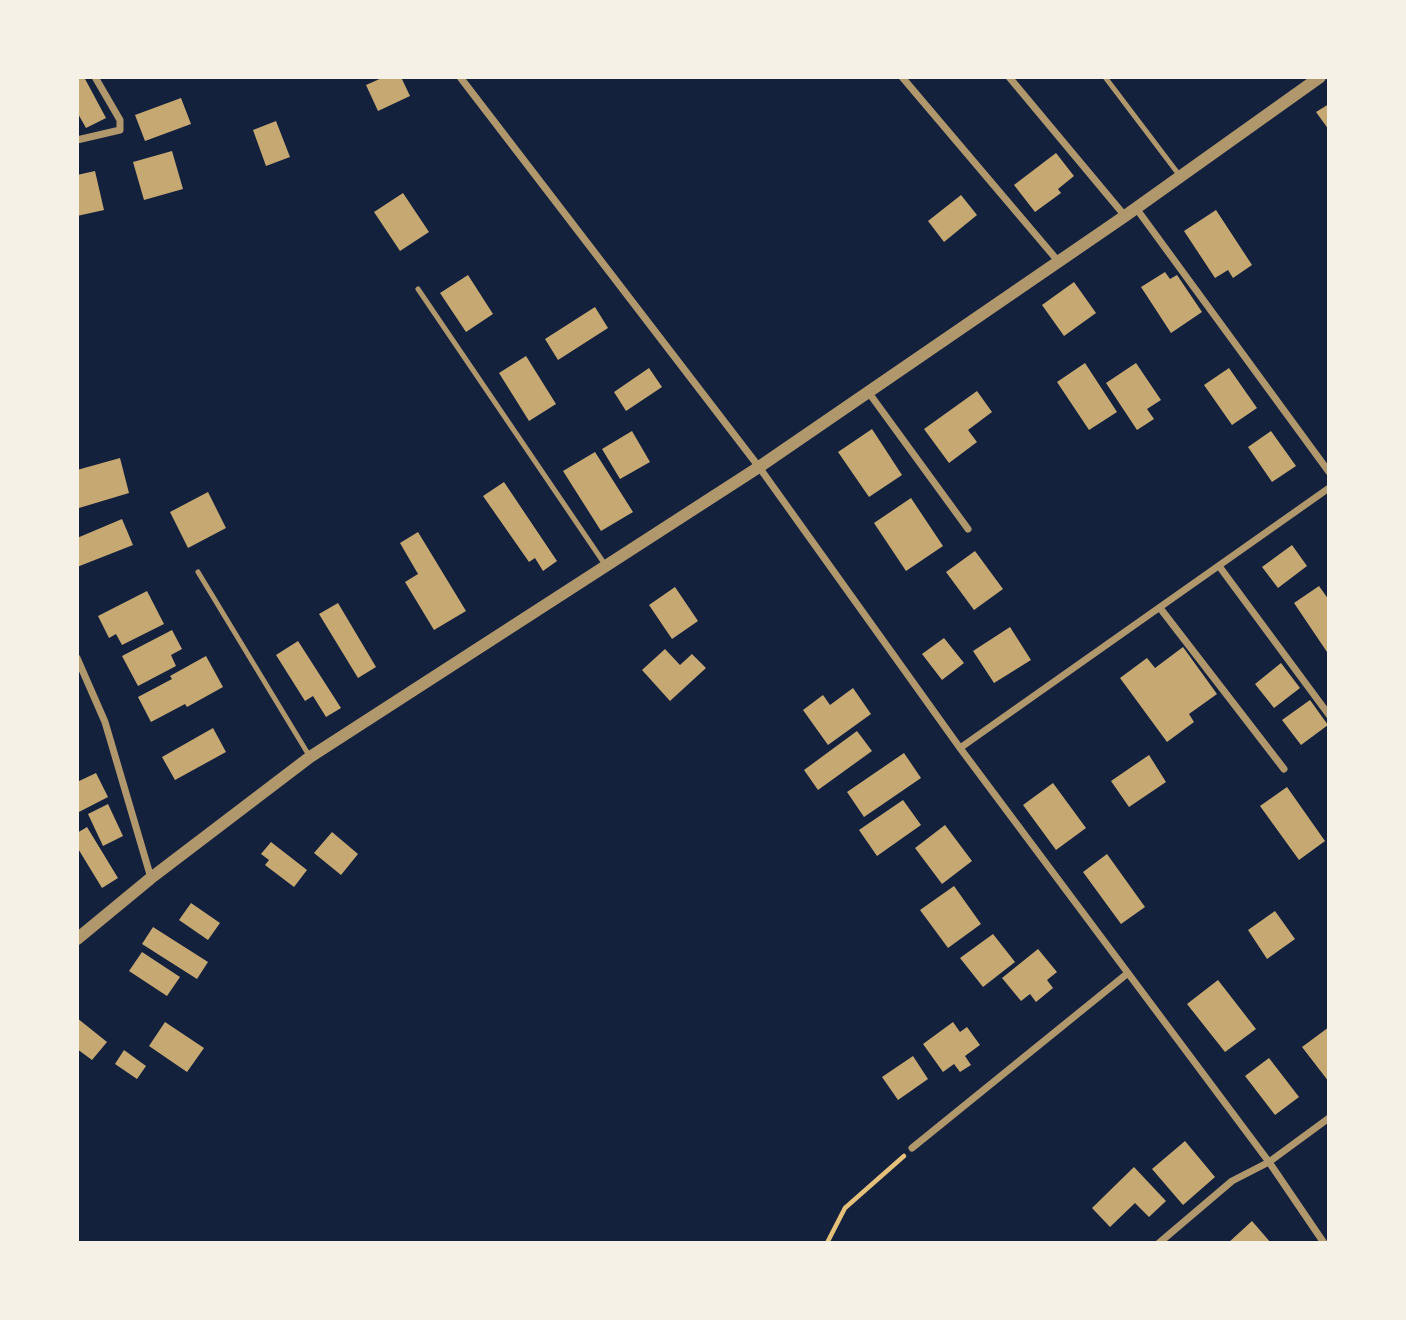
<!DOCTYPE html>
<style>
body{margin:0}
#map{position:relative;width:1406px;height:1320px;overflow:hidden;background:#14213d;font-family:Karla,sans-serif}
canvas{display:block}
.frame{position:absolute;inset:0;border:79px solid #f6f1e7;pointer-events:none}
</style>
<div id="map">
<canvas width="1406" height="1320"></canvas>
<div class="frame"></div>
</div>
<script>
const context = document.querySelector('canvas').getContext('2d');
context.lineJoin = 'round';
function fillPath(path, color) { context.fillStyle = color; context.fill(path, 'evenodd'); }
function stroke(path, color, width, dash) { context.strokeStyle = color; context.lineWidth = width; context.lineCap = dash ? 'butt' : 'round'; context.setLineDash(dash || []); context.stroke(path); }
const building = new Path2D(`
 M 77,77 L 84,77 L 106,118 L 86,128 L 77,112 Z
 M 384,77 L 401,77 L 410,96 L 378,111 L 366,85 Z
 M 181,98 L 191,124 L 145,141 L 135,115 Z
 M 1329,104 L 1329,130 L 1316,112 Z
 M 276,121 L 290,157 L 266,166 L 253,130 Z
 M 172,151 L 183,189 L 144,200 L 133,162 Z
 M 1056,153 L 1074,176 L 1058,189 L 1061,193 L 1035,212 L 1014,185 Z
 M 95,171 L 104,210 L 77,216 L 77,175 Z
 M 403,193 L 429,232 L 400,251 L 374,212 Z
 M 961,195 L 977,215 L 944,242 L 928,221 Z
 M 1216,210 L 1252,265 L 1233,278 L 1228,270 L 1215,278 L 1184,231 Z
 M 1165,272 L 1170,279 L 1177,275 L 1202,312 L 1171,333 L 1141,287 Z
 M 468,275 L 493,314 L 466,332 L 440,293 Z
 M 1074,282 L 1096,313 L 1064,336 L 1042,305 Z
 M 595,307 L 608,328 L 558,360 L 545,339 Z
 M 526,356 L 556,404 L 529,421 L 499,373 Z
 M 1085,363 L 1117,412 L 1089,430 L 1057,382 Z
 M 1136,363 L 1161,400 L 1147,409 L 1154,419 L 1137,430 L 1106,383 Z
 M 649,368 L 662,387 L 626,411 L 614,392 Z
 M 1229,368 L 1257,408 L 1232,425 L 1204,385 Z
 M 977,391 L 992,412 L 968,430 L 977,442 L 949,463 L 924,429 Z
 M 872,429 L 902,475 L 869,497 L 838,452 Z
 M 632,431 L 650,462 L 620,479 L 602,449 Z
 M 1271,431 L 1296,466 L 1272,482 L 1248,447 Z
 M 595,452 L 633,512 L 601,531 L 563,471 Z
 M 120,458 L 129,493 L 79,508 L 77,470 Z
 M 504,482 L 557,561 L 543,571 L 535,558 L 529,562 L 483,496 Z
 M 208,492 L 226,528 L 188,548 L 170,512 Z
 M 911,498 L 943,546 L 906,571 L 874,523 Z
 M 122,519 L 133,545 L 77,567 L 77,538 Z
 M 418,532 L 466,611 L 434,630 L 405,582 L 418,574 L 400,543 Z
 M 1292,545 L 1307,566 L 1278,588 L 1262,567 Z
 M 975,551 L 1003,589 L 974,610 L 946,572 Z
 M 1319,586 L 1329,600 L 1329,651 L 1327,652 L 1294,603 Z
 M 675,587 L 698,621 L 672,639 L 649,605 Z
 M 147,591 L 164,624 L 122,645 L 116,634 L 109,638 L 98,616 Z
 M 338,603 L 376,667 L 358,678 L 319,614 Z
 M 1010,627 L 1031,660 L 994,683 L 973,651 Z
 M 172,630 L 182,649 L 171,655 L 176,666 L 138,686 L 122,656 Z
 M 944,638 L 964,663 L 942,680 L 922,654 Z
 M 298,641 L 341,708 L 326,717 L 313,696 L 305,701 L 276,655 Z
 M 1183,647 L 1217,694 L 1189,714 L 1194,722 L 1167,742 L 1120,678 L 1147,658 L 1155,668 Z
 M 665,649 L 680,665 L 692,654 L 706,668 L 670,701 L 642,670 Z
 M 206,656 L 223,687 L 187,707 L 185,704 L 151,722 L 138,697 L 172,679 L 170,676 Z
 M 1281,663 L 1300,688 L 1274,708 L 1255,684 Z
 M 853,688 L 871,714 L 828,745 L 803,710 L 823,695 L 830,705 Z
 M 1310,700 L 1328,725 L 1301,745 L 1282,720 Z
 M 213,728 L 226,752 L 175,780 L 162,757 Z
 M 857,731 L 872,751 L 818,790 L 804,770 Z
 M 904,753 L 921,778 L 864,817 L 847,792 Z
 M 1149,755 L 1166,782 L 1129,807 L 1111,781 Z
 M 96,773 L 108,797 L 77,813 L 77,782 Z
 M 1053,783 L 1086,828 L 1056,850 L 1023,805 Z
 M 1287,787 L 1325,841 L 1299,860 L 1260,806 Z
 M 903,800 L 921,825 L 877,856 L 859,830 Z
 M 108,804 L 123,836 L 103,846 L 88,814 Z
 M 945,825 L 972,861 L 942,884 L 915,848 Z
 M 87,827 L 118,878 L 102,888 L 77,847 L 77,833 Z
 M 332,832 L 358,854 L 341,875 L 314,853 Z
 M 271,842 L 307,870 L 294,887 L 265,865 L 269,860 L 261,854 Z
 M 1107,854 L 1145,907 L 1121,924 L 1083,872 Z
 M 954,886 L 981,924 L 948,948 L 920,910 Z
 M 191,903 L 220,923 L 208,940 L 179,920 Z
 M 1275,911 L 1295,939 L 1267,959 L 1248,930 Z
 M 153,927 L 208,962 L 197,979 L 142,944 Z
 M 993,934 L 1015,962 L 983,987 L 960,958 Z
 M 1038,949 L 1057,972 L 1047,980 L 1053,988 L 1036,1002 L 1030,994 L 1021,1001 L 1002,978 Z
 M 142,952 L 180,977 L 167,996 L 129,971 Z
 M 1218,980 L 1256,1029 L 1225,1052 L 1187,1004 Z
 M 77,1018 L 107,1042 L 92,1060 L 77,1049 Z
 M 165,1022 L 204,1048 L 187,1072 L 149,1046 Z
 M 953,1022 L 960,1032 L 967,1027 L 980,1045 L 965,1056 L 971,1065 L 960,1072 L 954,1064 L 943,1072 L 923,1044 Z
 M 1329,1027 L 1329,1082 L 1302,1047 Z
 M 124,1050 L 146,1066 L 137,1079 L 115,1064 Z
 M 913,1056 L 928,1079 L 898,1100 L 882,1077 Z
 M 1269,1058 L 1299,1097 L 1275,1115 L 1245,1076 Z
 M 1185,1141 L 1215,1177 L 1183,1205 L 1152,1169 Z
 M 1134,1167 L 1166,1201 L 1149,1217 L 1135,1203 L 1110,1227 L 1092,1208 Z
 M 1252,1221 L 1271,1243 L 1228,1243 Z`);
const path = new Path2D(`
 M 827,1243 L 845,1208 L 904,1156`);
const service = new Path2D(`
 M 1105,77 L 1180,176
 M 418,289 L 606,566
 M 198,572 L 310,757`);
const minor = new Path2D(`
 M 460,77 L 759,467 L 960,748 L 1269,1162 L 1324,1243
 M 902,77 L 1058,261
 M 1009,77 L 1125,216
 M 77,140 L 120,130 L 120,120 L 95,77
 M 1136,208 L 1329,472
 M 869,393 L 968,529
 M 1219,566 L 1329,715
 M 1160,608 L 1284,769
 M 77,658 L 105,722 L 151,878
 M 960,748 L 1329,488
 M 912,1148 L 1128,973
 M 1159,1243 L 1232,1181 L 1269,1162 L 1329,1118`);
const tertiary = new Path2D(`
 M 77,939 L 151,878 L 310,757 L 759,467 L 1125,216 L 1320,77`);
fillPath(building, '#c6a872');
stroke(path, '#e5c07b', 4.5);
stroke(service, '#b1986c', 5);
stroke(minor, '#b1986c', 7);
stroke(tertiary, '#b1986c', 12);
</script>
